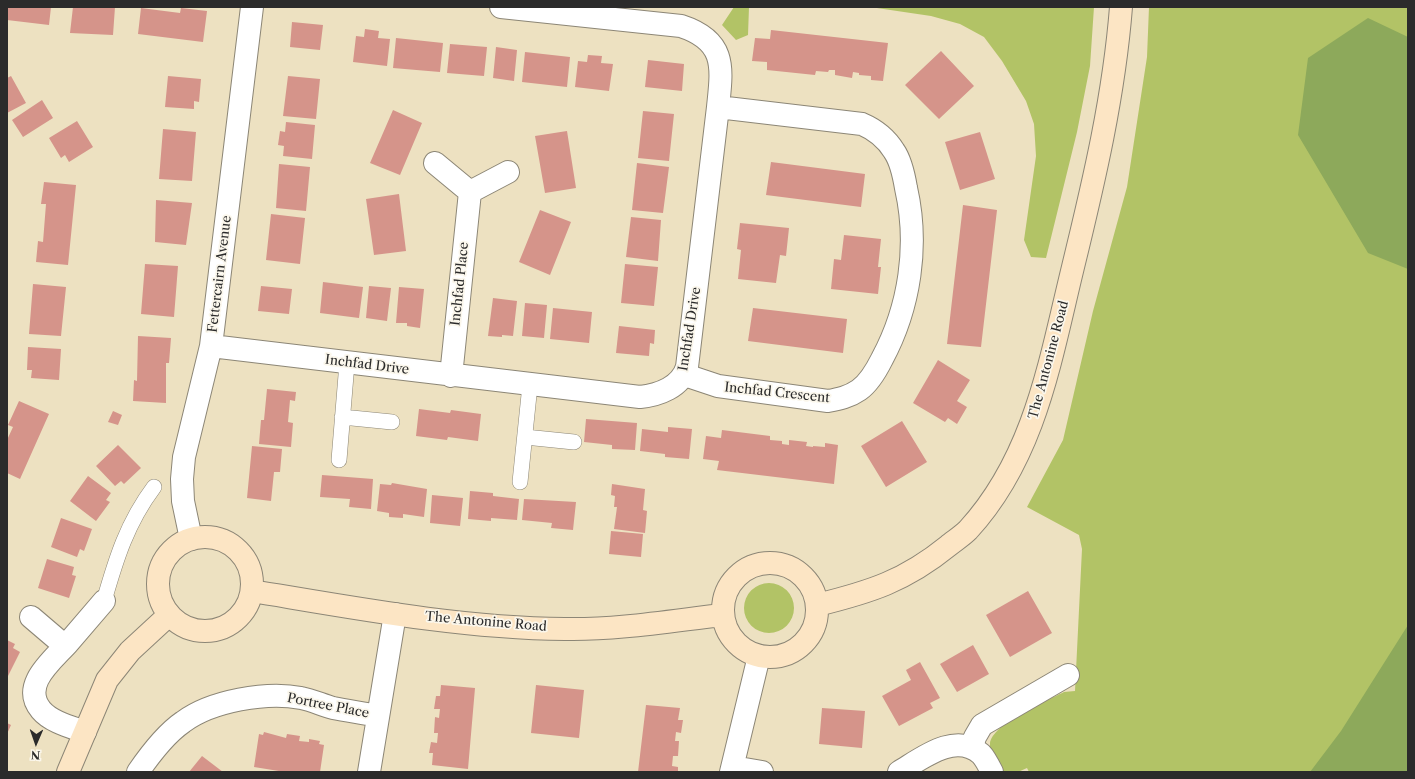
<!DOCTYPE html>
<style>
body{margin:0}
#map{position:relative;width:1415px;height:779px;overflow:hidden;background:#ede1c1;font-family:"Libre Caslon Text",serif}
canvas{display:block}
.frame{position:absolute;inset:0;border:8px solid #2b2b2b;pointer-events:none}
.north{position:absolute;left:16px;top:723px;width:40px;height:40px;-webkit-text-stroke:3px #fbf7ec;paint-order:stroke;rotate:182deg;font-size:11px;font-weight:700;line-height:16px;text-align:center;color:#2b2b2b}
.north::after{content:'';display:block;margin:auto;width:14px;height:18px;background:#2b2b2b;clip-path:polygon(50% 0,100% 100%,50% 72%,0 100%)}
</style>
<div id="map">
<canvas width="1415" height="779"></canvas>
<div class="frame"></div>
<div class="north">N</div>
</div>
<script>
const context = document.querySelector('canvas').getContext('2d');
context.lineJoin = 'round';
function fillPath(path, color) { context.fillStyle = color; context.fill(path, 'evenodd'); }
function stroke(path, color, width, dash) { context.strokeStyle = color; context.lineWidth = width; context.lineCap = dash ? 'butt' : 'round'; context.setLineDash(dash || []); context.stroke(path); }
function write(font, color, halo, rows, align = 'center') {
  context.font = font + ' "Libre Caslon Text",serif'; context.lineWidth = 3.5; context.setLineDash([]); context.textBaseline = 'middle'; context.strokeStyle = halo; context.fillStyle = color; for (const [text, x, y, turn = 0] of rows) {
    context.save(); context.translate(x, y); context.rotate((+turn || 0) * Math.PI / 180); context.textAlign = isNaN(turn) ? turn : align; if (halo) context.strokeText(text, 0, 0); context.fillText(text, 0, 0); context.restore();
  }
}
const green = new Path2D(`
 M 734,7 L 749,7 L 748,35 L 736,40 L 722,25 Z
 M 870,7 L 1094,7 L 1090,66 L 1077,132 L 1046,258 L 1031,257 L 1024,240 L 1036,156 L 1034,124 L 1026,101 L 1002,61 L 984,37 L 960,24 L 931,16 Z
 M 1149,7 L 1408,7 L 1408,772 L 1029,772 L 1027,768 L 1018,772 L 1002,772 C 997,764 989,754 990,744 C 992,723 1047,701 1064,692 L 1075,691 L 1082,549 L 1079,535 L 1027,507 L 1063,440 L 1093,311 L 1127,187 L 1147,57 Z
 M744 608a25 25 0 1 1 50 0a25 25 0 1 1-50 0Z`);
const forest = new Path2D(`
 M 1368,18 L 1408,37 L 1408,269 L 1368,253 L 1298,135 L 1308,58 Z
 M 1408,625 L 1408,772 L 1310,772 L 1341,731 Z`);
const building = new Path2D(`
 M 7,7 L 51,7 L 49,25 L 7,20 Z
 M 73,7 L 115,7 L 113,35 L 70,33 Z
 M 141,8 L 180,13 L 181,8 L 207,11 L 203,42 L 138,34 Z
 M 292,22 L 323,25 L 320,50 L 290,47 Z
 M 365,29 L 379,31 L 378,38 L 390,39 L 387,66 L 353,62 L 356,36 L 364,37 Z
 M 771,30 L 888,43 L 883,81 L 871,80 L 871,76 L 859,75 L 859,73 L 853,72 L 852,78 L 835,75 L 835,70 L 829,70 L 828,72 L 816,71 L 815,75 L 767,70 L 767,62 L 752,61 L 755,38 L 770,39 Z
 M 396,38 L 443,43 L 440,72 L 393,68 Z
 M 450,44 L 487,47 L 484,76 L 447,73 Z
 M 496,47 L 517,50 L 514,81 L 493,78 Z
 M 941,51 L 974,86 L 939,119 L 905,85 Z
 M 525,52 L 570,57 L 567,87 L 522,82 Z
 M 588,55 L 602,56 L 601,63 L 613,64 L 609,91 L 575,87 L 578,61 L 587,62 Z
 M 648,60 L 684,64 L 682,91 L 645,87 Z
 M 11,76 L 26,103 L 7,113 L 7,78 Z
 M 168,76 L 201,79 L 199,102 L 194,101 L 194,109 L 165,107 Z
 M 288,76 L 320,79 L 316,119 L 283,116 Z
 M 42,100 L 53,118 L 23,137 L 12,120 Z
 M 393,110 L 422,123 L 400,175 L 370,163 Z
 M 643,111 L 674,114 L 669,161 L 638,158 Z
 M 77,121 L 93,147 L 69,162 L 65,155 L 61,158 L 49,138 Z
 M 286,122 L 315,125 L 312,159 L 283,156 L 284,146 L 278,145 L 280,131 L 285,132 Z
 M 163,129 L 196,132 L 192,181 L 159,179 Z
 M 567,131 L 576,188 L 545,193 L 535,136 Z
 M 980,132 L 995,179 L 960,190 L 945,142 Z
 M 771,162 L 865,174 L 861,207 L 766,195 Z
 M 637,163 L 669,167 L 663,213 L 632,210 Z
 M 279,164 L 310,167 L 306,211 L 276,208 Z
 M 44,182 L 76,185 L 68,265 L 36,262 L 38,241 L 43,242 L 46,204 L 41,204 Z
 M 399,194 L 406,251 L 374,255 L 366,199 Z
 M 156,200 L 192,203 L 186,245 L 155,242 Z
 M 963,205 L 997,210 L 981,347 L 947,344 Z
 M 540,210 L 571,222 L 550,275 L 519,262 Z
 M 271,214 L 305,218 L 300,264 L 266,260 Z
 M 631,217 L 661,220 L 658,261 L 626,257 Z
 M 740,223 L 789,228 L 786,256 L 780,255 L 776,283 L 738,279 L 741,250 L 737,249 Z
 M 844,235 L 881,239 L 878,267 L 881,267 L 878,294 L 831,289 L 834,259 L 841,260 Z
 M 145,264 L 178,266 L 174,317 L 141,314 Z
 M 625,264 L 658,267 L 654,306 L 621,303 Z
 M 323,282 L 363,287 L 359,318 L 320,313 Z
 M 33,284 L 66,287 L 61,336 L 29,334 Z
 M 261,286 L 292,289 L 289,314 L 258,311 Z
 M 369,286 L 391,288 L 387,321 L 366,318 Z
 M 399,287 L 424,289 L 420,328 L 407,326 L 407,323 L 396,323 Z
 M 493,298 L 517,301 L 513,336 L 502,335 L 502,337 L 488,336 Z
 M 525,303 L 547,305 L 544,338 L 522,336 Z
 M 553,308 L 592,312 L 589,343 L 550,339 Z
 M 753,308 L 847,319 L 843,353 L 748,341 Z
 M 619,326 L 655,330 L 654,344 L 650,343 L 649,356 L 616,353 Z
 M 138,336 L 171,338 L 169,363 L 166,363 L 166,403 L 133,401 L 134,380 L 137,381 Z
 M 28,347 L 61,349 L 59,380 L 31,378 L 32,370 L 27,370 Z
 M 938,360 L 970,380 L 957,401 L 967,407 L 957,424 L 948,418 L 945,422 L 913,403 Z
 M 267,389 L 296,392 L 295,401 L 290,400 L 288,422 L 293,423 L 291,447 L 259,444 L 261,420 L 264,420 Z
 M 19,401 L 49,414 L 20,479 L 7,473 L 7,440 L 13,427 L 8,425 Z
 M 419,409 L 450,413 L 451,410 L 481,414 L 478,441 L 448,437 L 447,440 L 416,436 Z
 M 113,411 L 122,415 L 118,425 L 108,422 Z
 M 586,419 L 637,423 L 635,450 L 612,449 L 612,445 L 584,442 Z
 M 902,421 L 927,462 L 886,487 L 861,446 Z
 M 668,427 L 692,429 L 689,459 L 665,457 L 665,454 L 640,451 L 642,429 L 668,432 Z
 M 722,430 L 770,436 L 770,440 L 782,441 L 782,444 L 789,445 L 789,440 L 807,442 L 806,446 L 813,447 L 813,446 L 825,447 L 825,443 L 838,445 L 834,484 L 717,470 L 719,461 L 703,459 L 706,436 L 721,438 Z
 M 118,445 L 141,468 L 124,484 L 121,481 L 115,486 L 96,466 Z
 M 252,446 L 282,449 L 280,472 L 274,472 L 271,501 L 247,498 Z
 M 322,475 L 373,479 L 371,509 L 349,507 L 350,499 L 320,497 Z
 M 88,476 L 111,493 L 106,500 L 110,502 L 96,521 L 70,501 Z
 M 392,483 L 427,489 L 424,517 L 403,514 L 403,518 L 389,517 L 389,513 L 377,511 L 380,484 L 391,485 Z
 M 612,484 L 645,489 L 643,510 L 647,511 L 645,533 L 614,529 L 617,507 L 614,507 L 615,496 L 611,495 Z
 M 470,491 L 493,493 L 493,496 L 519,499 L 517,520 L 491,518 L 491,521 L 468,519 Z
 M 432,495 L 463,498 L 460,526 L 430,523 Z
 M 524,499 L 576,502 L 573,530 L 551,528 L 552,523 L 522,520 Z
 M 61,518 L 92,529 L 84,551 L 80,549 L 77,557 L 51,547 Z
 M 611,531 L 643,534 L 641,557 L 609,554 Z
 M 47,559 L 74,567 L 72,575 L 76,576 L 69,598 L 38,588 Z
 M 1028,591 L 1052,633 L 1010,657 L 986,615 Z
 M 7,640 L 15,644 L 13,648 L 20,652 L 7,678 Z
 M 973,645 L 989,674 L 957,692 L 940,664 Z
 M 920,662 L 940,698 L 930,703 L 933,708 L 899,726 L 882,696 L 911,680 L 906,670 Z
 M 441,685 L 475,688 L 468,769 L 432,765 L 433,753 L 429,753 L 431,742 L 437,743 L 438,733 L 434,733 L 435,717 L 439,718 L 440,709 L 434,709 L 436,696 L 440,696 Z
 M 536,685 L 584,690 L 579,738 L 531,733 Z
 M 646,705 L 680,708 L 678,720 L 683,720 L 681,733 L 676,732 L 675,741 L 679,741 L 678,756 L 673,756 L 672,766 L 678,767 L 678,772 L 638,772 Z
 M 822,708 L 865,711 L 862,748 L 819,744 Z
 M 7,723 L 11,725 L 7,734 Z
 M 264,732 L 286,738 L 287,734 L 300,736 L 299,741 L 309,742 L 309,739 L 320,741 L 319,744 L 324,745 L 320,772 L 285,772 L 254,767 L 259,734 L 263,735 Z
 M 202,756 L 223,772 L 189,772 Z`);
const lane = new Path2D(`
 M 342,417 L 392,422
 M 525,437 L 574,442
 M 339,460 L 347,363
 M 520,482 L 530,385
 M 104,601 C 116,559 127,523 154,487`);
const street = new Path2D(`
 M 435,163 L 470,192 L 508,172
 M 211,346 L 640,397 C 659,395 681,387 687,367 L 718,107 C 722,68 727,41 681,26 L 501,7
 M 685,375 L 718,386 L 828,401 C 839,399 849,397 859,390 C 869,383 877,369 882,359 C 910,307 919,245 906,188 C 904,176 901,161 894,151 C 886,138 876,130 862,124 L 718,107
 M 451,376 L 470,192
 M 191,539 L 183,501 L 182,479 L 184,457 L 211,346 L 252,7
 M 31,617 L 65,646
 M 85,732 C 71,727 51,722 41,710 C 20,685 53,660 68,643 C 80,629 92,615 104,601
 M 972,748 L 975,737 L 982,725 L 1068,675
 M 733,767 L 762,772
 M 138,772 C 149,756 167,733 183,722 C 211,701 267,691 301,698 C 312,700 322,705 333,708 C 348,711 363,713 378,716
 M 369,772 L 395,614
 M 731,772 L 759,656
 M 899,772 C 921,759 955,731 981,754 C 985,758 989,766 992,772`);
const secondary = new Path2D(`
 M158 584a47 47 0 1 1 94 0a47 47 0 1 1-94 0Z
 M723 610a47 47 0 1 1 94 0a47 47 0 1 1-94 0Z
 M 252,591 C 355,608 460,628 565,629 C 617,630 670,621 722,615
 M 817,605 C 870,592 905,581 948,546 C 954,541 962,536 968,530 C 1035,457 1050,361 1073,267 C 1094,181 1114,96 1121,7
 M 68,772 L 107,680 L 130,651 L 169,615`);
const streetNames = [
 ["Fettercairn Avenue",220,274,-83],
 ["Inchfad Place",460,284,-84],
 ["Inchfad Drive",690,329,-81],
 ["The Antonine Road",1049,360,-75],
 ["Inchfad Drive",367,365,7],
 ["Inchfad Crescent",777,393,6],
 ["The Antonine Road",486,622,5],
 ["Portree Place",328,706,11]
];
fillPath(green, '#b2c366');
fillPath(forest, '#8da95b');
fillPath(building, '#d5948a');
stroke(lane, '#8c8676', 16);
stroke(street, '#8c8676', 24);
stroke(secondary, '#8c8676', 24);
stroke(lane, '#fff', 15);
stroke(street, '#fff', 22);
stroke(secondary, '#fce5c4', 22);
write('13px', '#2b2b2b', '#fbf7ec', streetNames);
</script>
